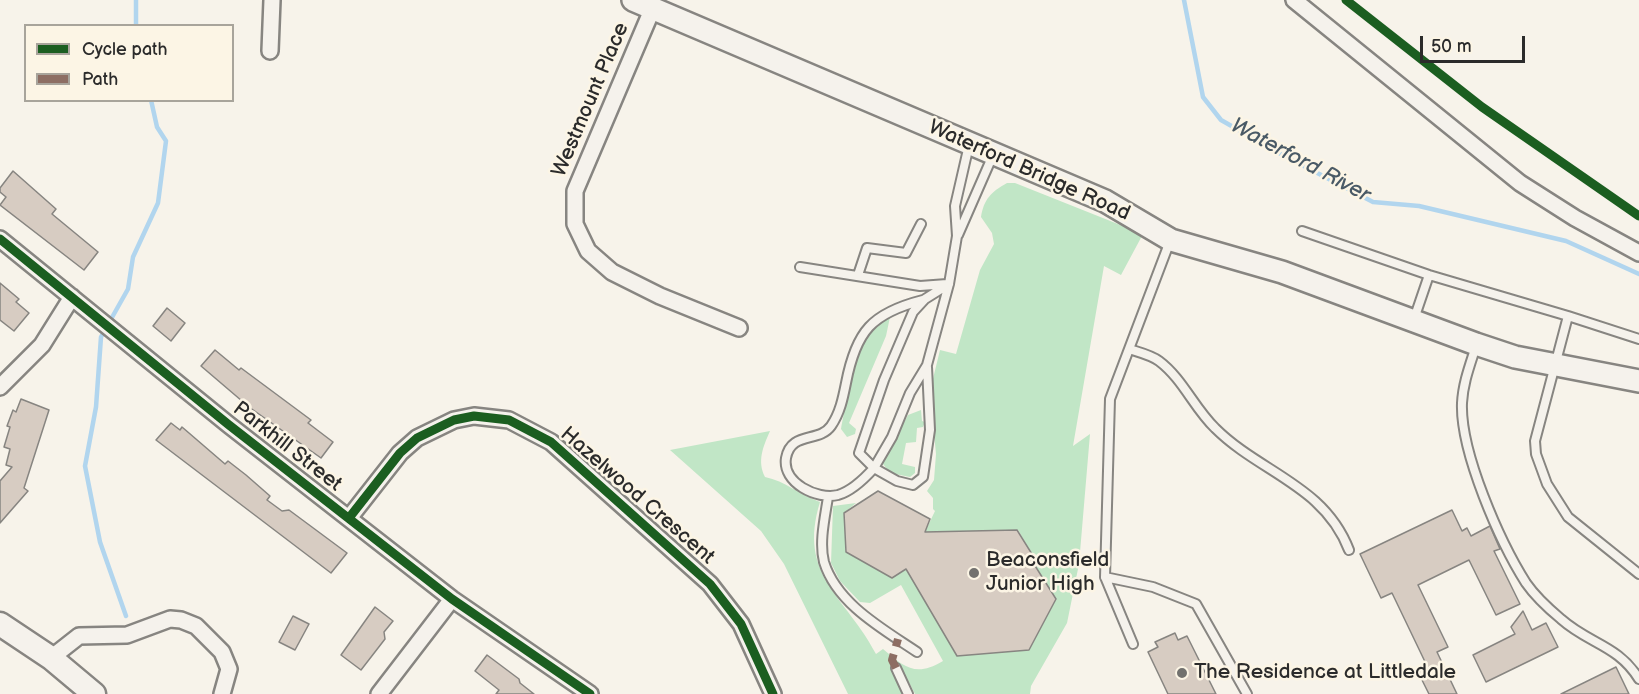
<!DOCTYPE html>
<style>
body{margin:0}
#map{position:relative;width:1639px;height:694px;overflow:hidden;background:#f7f3ea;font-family:"Balsamiq Sans",sans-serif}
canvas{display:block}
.legend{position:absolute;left:24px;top:24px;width:210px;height:78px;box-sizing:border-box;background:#fcf5e5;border:2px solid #a8a49b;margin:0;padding:8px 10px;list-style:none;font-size:18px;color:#2b2b2b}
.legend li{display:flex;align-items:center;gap:12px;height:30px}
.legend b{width:30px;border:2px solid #a8a49b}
.scale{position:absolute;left:1420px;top:36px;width:105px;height:27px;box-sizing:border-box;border:3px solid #2b2b2b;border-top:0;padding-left:8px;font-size:18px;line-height:21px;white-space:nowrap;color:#2b2b2b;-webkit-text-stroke:4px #fcf5e5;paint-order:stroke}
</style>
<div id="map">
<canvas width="1639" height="694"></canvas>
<ul class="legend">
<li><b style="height:8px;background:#1b5e20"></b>Cycle path</li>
<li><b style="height:8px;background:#8d6e63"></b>Path</li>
</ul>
<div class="scale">50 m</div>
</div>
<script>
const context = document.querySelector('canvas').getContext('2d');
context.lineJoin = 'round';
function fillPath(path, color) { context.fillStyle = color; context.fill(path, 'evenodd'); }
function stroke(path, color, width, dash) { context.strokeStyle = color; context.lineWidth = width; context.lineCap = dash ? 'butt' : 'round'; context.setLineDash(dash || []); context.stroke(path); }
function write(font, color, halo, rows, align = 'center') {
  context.font = font + ' "Balsamiq Sans",sans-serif'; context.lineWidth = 5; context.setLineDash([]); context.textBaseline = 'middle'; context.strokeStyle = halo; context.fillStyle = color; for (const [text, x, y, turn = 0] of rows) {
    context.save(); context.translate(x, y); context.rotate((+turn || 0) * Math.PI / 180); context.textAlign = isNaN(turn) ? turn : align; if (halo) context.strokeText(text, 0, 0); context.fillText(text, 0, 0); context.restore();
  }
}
const green = new Path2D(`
 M 1007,183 L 1015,183 L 1143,234 L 1121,275 L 1104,266 L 1073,446 L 1090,434 L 1079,564 L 1067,623 L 1031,686 L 1030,694 L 915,694 L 903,671 L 894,670 L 904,694 L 848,694 L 784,564 L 761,531 L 670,450 L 770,431 C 763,447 757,461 765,477 C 785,481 800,495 820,502 C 797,576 846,596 876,654 L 883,649 C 905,668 916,677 943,661 L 901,585 L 870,603 L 860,602 L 840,581 L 831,563 L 833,506 L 856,503 L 844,513 L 846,552 L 892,578 L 906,569 L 957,656 L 1029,650 L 1056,599 L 1032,561 L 1035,559 L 1018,530 L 925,532 L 935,511 L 933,509 L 933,498 L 927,491 L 934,480 L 936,454 L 930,391 L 940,350 L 956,354 L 980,270 L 994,244 L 992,233 L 981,217 C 984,199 991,192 1007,183 Z
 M 890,317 L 886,336 L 849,423 L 856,429 L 855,434 L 847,437 L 841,429 C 849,394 850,331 890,317 Z
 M 921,410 L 922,421 L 925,422 L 923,427 L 917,428 L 916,442 L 906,443 L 902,464 L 915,467 L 915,473 L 910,477 L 890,473 L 883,464 L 884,459 L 908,415 Z`);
const stream = new Path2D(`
 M 1184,0 L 1203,97 L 1221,120 L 1277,152 L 1373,202 L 1419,206 L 1566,241 L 1639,274
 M 136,26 L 136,0
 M 126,616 L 100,542 L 85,466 L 96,407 L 101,337 L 128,289 L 133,257 L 158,203 L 166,141 L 157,127 L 151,100`);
const building = new Path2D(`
 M 13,171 L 56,209 L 52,214 L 98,252 L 84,270 L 0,205 L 6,197 L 0,192 L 0,188 Z
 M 0,283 L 19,299 L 16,302 L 29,313 L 14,331 L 0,320 Z
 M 167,308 L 185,323 L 171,341 L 153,326 Z
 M 215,350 L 239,370 L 241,368 L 311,420 L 308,423 L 333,442 L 321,458 L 249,407 L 201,366 Z
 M 21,399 L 49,410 L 24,488 L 28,491 L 0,523 L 0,481 L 12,467 L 6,465 L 10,449 L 4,447 L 10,427 L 7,426 L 13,410 L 16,412 Z
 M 171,423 L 180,430 L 182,427 L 225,464 L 228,461 L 246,475 L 270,496 L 267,500 L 282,511 L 289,510 L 347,553 L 331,573 L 156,440 Z
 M 878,491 L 930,519 L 925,532 L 1017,530 L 1035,559 L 1032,561 L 1056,599 L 1029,650 L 957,656 L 906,569 L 892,578 L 846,552 L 844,513 Z
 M 1452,510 L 1462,531 L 1467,528 L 1471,536 L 1490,526 L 1500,549 L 1494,551 L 1520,604 L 1496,615 L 1469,560 L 1418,585 L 1448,647 L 1437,652 L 1457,694 L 1429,694 L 1418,672 L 1428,668 L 1392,593 L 1381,598 L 1360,554 Z
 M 375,607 L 393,621 L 384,632 L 385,639 L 361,670 L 341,655 Z
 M 1523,611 L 1532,630 L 1546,623 L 1558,647 L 1486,682 L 1473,655 L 1515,634 L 1511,627 Z
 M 293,616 L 309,624 L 295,650 L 279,642 Z
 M 1175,633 L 1178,640 L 1187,636 L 1216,694 L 1168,694 L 1148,652 L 1158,647 L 1155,642 Z
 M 487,655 L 519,679 L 520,683 L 534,694 L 496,694 L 499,690 L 475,671 Z
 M 1616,667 L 1629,694 L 1561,694 Z`);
const service = new Path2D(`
 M 1302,231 L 1429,275 L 1568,316
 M 958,235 L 993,155
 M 1170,241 L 1129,349 C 1138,352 1151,355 1159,361 C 1183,379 1194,408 1215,428 C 1260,473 1324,485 1349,550
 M 800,267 L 920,286 L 947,284
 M 858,275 L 867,248 L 906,253 L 921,224
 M 949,284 L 925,299 L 913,312 L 884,380 L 859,453 L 874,468 L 892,437 L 910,393 L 927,365 L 949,284 L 957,236 L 955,206 L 969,145
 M 923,300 C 872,313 856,331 846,383 C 843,398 840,413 831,426 C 819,443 791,431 786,458 C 782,483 817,500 838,495 C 852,491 865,478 874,468 L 897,481 L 913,485 L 923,477 L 930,430 L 927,367
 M 1414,319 L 1429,275
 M 1639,339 L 1568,316 L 1535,441 L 1536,454 L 1547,484 L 1568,517 L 1639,574
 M 1476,346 C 1470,365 1463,383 1462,403 C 1460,452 1500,542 1526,583 C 1535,596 1549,609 1561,619 C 1589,644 1618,645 1639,679
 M 1129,349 L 1110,399 L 1105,577 L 1133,644
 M 828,497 C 825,517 819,542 824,562 C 837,604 883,629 917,652
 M 1105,577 L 1153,587 L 1196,604 L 1247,694
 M 896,668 L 908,694`);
const minor = new Path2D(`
 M 1294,0 L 1520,183 L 1575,218 L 1639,253
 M 652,10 L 575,191 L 575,224 L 588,251 L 612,272 L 660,296 L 739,328
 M 270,51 L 272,0
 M 0,239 L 229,425 L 452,599 L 590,694
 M 0,387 L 42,345 L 72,297
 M 349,518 L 400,453 L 417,438 L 454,420 L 474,416 L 509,420 L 551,442 L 710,584 L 741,624 L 773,694
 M 51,658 L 79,636 L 127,635 L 170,619 L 181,620 L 196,626 L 222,652 L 229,669 L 222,694
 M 379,694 L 452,599`);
const secondary = new Path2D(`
 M 633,0 L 1105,201 L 1171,240 L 1282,272 L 1476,344 L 1515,357 L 1639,381`);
const primary = new Path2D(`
 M 0,624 L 51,658 L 94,694`);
const quiet = new Path2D(`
 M 896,668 L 892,660 L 898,639`);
const cycleway = new Path2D(`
 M 1346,0 L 1482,107 L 1639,216
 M 0,239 L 229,425 L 452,599 L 590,694
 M 349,518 L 400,453 L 417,438 L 454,420 L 474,416 L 509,420 L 551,442 L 710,584 L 741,624 L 773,694`);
const markers = [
 [974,573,6,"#72716e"],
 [1182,673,6,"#72716e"]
];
const streetNames = [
 ["Westmount Place",591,100,-67],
 ["Waterford Bridge Road",1029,171,24],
 ["Parkhill Street",287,447,38],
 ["Hazelwood Crescent",637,496,41]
];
const poiNames = [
 ["Beaconsfield",986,561],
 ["Junior High",986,585],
 ["The Residence at Littledale",1194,673]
];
const waterNames = [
 ["Waterford River",1300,161,28]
];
fillPath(green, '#c1e6c6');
stroke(stream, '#b1d5ee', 4.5);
fillPath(building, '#d7ccc2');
stroke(building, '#878581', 1.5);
stroke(service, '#878581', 12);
stroke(minor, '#878581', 20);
stroke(secondary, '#878581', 26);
stroke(primary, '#878581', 27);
stroke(service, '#f5f2ec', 8);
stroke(minor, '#f5f2ec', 15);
stroke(secondary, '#f5f2ec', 21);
stroke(primary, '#f5f2ec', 22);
stroke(quiet, '#8d6e63', 8, [15, 8]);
stroke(cycleway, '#1b5e20', 9);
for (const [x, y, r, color] of markers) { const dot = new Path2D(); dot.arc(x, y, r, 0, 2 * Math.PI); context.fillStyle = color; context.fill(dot); stroke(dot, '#fcf5e5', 2); }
write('21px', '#2b2b2b', '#fcf5e5', streetNames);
write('21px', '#2b2b2b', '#fcf5e5', poiNames, 'left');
write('italic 22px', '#4a5a66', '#fcf5e5', waterNames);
</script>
